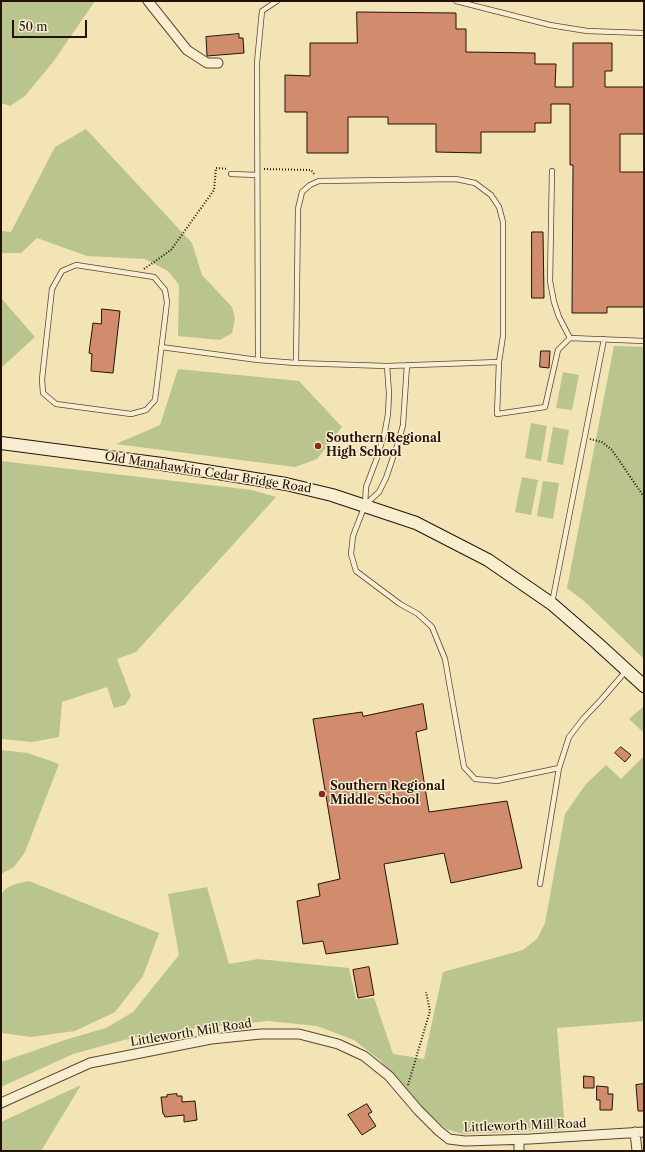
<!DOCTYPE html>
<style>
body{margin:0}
#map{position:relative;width:645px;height:1152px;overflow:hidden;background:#f3e4b5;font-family:"Libre Caslon Text",serif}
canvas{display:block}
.frame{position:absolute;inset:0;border:2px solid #24120a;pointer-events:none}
.scale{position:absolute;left:12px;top:20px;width:75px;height:18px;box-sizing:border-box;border:2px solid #24120a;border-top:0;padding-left:5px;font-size:12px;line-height:14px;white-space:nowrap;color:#24120a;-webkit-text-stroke:3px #f7edcf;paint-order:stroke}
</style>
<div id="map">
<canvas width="645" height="1152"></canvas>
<div class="frame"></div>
<div class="scale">50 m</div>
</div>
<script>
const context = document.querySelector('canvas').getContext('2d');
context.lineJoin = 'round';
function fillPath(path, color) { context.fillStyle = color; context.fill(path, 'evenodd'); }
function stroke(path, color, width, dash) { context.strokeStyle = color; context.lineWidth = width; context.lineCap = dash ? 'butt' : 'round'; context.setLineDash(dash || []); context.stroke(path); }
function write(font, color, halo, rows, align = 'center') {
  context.font = font + ' "Libre Caslon Text",serif'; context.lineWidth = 3; context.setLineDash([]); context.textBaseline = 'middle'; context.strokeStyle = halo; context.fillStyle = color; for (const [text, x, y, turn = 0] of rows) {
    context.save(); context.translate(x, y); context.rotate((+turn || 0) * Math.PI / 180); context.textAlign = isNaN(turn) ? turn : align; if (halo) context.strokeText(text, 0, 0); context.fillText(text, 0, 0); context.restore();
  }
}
const green = new Path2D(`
 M 1,1 L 95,1 L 53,62 L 25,96 L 10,106 L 1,103 Z
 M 86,129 L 192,243 L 202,275 L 232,307 L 235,318 L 232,333 L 220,340 L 178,336 L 179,285 L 168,271 L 145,259 L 87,256 L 37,238 L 21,253 L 1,253 L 1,231 L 11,232 L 55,147 Z
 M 1,298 L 35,337 L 1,368 Z
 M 614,346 L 644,347 L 644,659 L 584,601 L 567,588 Z
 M 178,369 L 299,381 L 342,427 L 317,459 L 295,467 L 116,444 L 160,425 Z
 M 563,372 L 579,375 L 572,410 L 556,408 Z
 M 531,423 L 547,426 L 541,461 L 525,458 Z
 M 553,427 L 569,430 L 563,465 L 547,462 Z
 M 1,461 L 252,490 L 276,497 L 136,652 L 117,659 L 131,696 L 125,705 L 114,708 L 107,687 L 62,702 L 59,737 L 32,742 L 1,739 Z
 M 522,477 L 538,480 L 531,515 L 515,512 Z
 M 543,481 L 559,483 L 553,519 L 537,516 Z
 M 644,706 L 644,733 L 629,719 Z
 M 1,750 L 28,753 L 59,764 L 25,852 L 14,867 L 1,874 Z
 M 644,756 L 644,1021 L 557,1028 L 565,1130 L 463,1134 L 446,1129 L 412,1098 L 380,1060 L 354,1040 L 317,1026 L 268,1021 L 188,1029 L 124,1040 L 73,1054 L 1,1087 L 1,1062 L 68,1039 L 106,1028 L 133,1012 L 179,955 L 168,894 L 207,887 L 229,964 L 258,959 L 349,968 L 356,999 L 374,998 L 393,1054 L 424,1059 L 443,972 L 523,950 L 537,939 L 545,923 L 565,814 L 586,784 L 606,765 L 621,779 Z
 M 29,881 L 159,933 L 143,976 L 115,1012 L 75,1031 L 31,1037 L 1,1033 L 1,896 C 5,885 19,883 29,881 Z
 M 81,1085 L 41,1151 L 1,1151 L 1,1122 Z`);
const building = new Path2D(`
 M 357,12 L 456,13 L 456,29 L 466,29 L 466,52 L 535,53 L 535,64 L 556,64 L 555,87 L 573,87 L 573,43 L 612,43 L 612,71 L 605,71 L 605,87 L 644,87 L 644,134 L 620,134 L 620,172 L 644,172 L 644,307 L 607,307 L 607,313 L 572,313 L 573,165 L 570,165 L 570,104 L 551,104 L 551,123 L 535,123 L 535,132 L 481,132 L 481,153 L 436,152 L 436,124 L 388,124 L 388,117 L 348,117 L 348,153 L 307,153 L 307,112 L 285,112 L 285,75 L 310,76 L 310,43 L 357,43 Z
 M 239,34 L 239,38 L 243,38 L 244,53 L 207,56 L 206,37 Z
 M 532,232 L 543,232 L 544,298 L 532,298 Z
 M 102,309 L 120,311 L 113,373 L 91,371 L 92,354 L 89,353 L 93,323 L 101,324 Z
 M 541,351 L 550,351 L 549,368 L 540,367 Z
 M 423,704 L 427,729 L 416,732 L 429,812 L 507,801 L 522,868 L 451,883 L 444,853 L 384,864 L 398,944 L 326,954 L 323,941 L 303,944 L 297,901 L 320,896 L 318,884 L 340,879 L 313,719 L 362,712 L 363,716 Z
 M 621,747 L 631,755 L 625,762 L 615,753 Z
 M 369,967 L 374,995 L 358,998 L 353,970 Z
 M 584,1076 L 594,1077 L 594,1088 L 584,1088 Z
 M 644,1084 L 644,1111 L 638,1111 L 636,1085 Z
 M 597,1086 L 608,1087 L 608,1094 L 613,1094 L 612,1110 L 600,1110 L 600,1100 L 597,1100 Z
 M 177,1094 L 177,1096 L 182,1096 L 182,1102 L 195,1101 L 197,1120 L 184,1122 L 184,1115 L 165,1117 L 164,1114 L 163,1114 L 161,1097 L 167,1097 L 167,1095 Z
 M 367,1104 L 372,1112 L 368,1114 L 376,1126 L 362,1135 L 348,1115 Z`);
const path = new Path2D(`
 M 264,169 L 311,170 L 315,175
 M 144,269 L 171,250 L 214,190 L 216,168 L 228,169
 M 590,439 L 602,442 L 612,450 L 644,497
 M 408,1085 L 430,1011 L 426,992`);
const lane = new Path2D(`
 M 456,1 L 550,25 L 587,31 L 644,33
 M 552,171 L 550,281 L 554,302 L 559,317 L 570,338
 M 231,174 L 257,175
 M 76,265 L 154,277 L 165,290 L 167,302 L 155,400 L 146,410 L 131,414 L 56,404 L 43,393 L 42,379 L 52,289 L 62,271 Z
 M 161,347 L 258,360 L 296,363 L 387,366 L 499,362
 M 258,360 L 257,63 L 262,11 L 277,1
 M 296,363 L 298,209 L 302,192 L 310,185 L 319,181 L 456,179 L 475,183 L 491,195 L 499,207 L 503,222 L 503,336 L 499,362 L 497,414 L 545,407 L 558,350 L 570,338 L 644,341
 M 387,366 L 389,393 L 388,414 L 385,431 L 377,458 L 366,487 L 365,505 L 353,536 L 351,554 L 356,571 L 400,604 L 418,614 L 432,627 L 445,659 L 464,767 L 475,779 L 497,781 L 559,768 L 569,737 L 583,719 L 600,701 L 626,671
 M 366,504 L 379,492 L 386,478 L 399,440 L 403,425 L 407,365
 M 552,603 L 604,339
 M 540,884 L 559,768`);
const street = new Path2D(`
 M 148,1 L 187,50 L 207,63 L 218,63
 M 1,1103 L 90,1063 L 211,1039 L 261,1034 L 299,1034 L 338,1044 L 364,1056 L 389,1076 L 418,1110 L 439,1131 L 449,1139 L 465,1141 L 530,1139 L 644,1132
 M 635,1132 L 637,1151
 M 519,1151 L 519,1140`);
const secondary = new Path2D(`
 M 1,443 L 162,464 L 286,484 L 332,495 L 416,523 L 488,560 L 552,604 L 597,643 L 644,686`);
const markers = [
 [318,446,4,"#8f2418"],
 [322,794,4,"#8f2418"]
];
const poiNames = [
 ["Southern Regional",326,439],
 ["High School",326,453],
 ["Southern Regional",330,787],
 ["Middle School",330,801]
];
const streetNames = [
 ["Old Manahawkin Cedar Bridge Road",208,473,9],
 ["Littleworth Mill Road",191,1033,-9],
 ["Littleworth Mill Road",525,1126,-2]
];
fillPath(green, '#b9c48e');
fillPath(building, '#d18c6e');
stroke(building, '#24120a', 1);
stroke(lane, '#584635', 6);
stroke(street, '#584635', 11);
stroke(secondary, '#24120a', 14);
stroke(path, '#24120a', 2, [1, 2]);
stroke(lane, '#f7edcf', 4.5);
stroke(street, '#f7edcf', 9);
stroke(secondary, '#f7edcf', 12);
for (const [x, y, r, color] of markers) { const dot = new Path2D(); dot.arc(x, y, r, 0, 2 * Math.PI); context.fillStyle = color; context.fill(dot); stroke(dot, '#f7edcf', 1.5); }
write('bold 12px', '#24120a', '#f7edcf', poiNames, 'left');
write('12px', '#24120a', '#f7edcf', streetNames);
</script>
